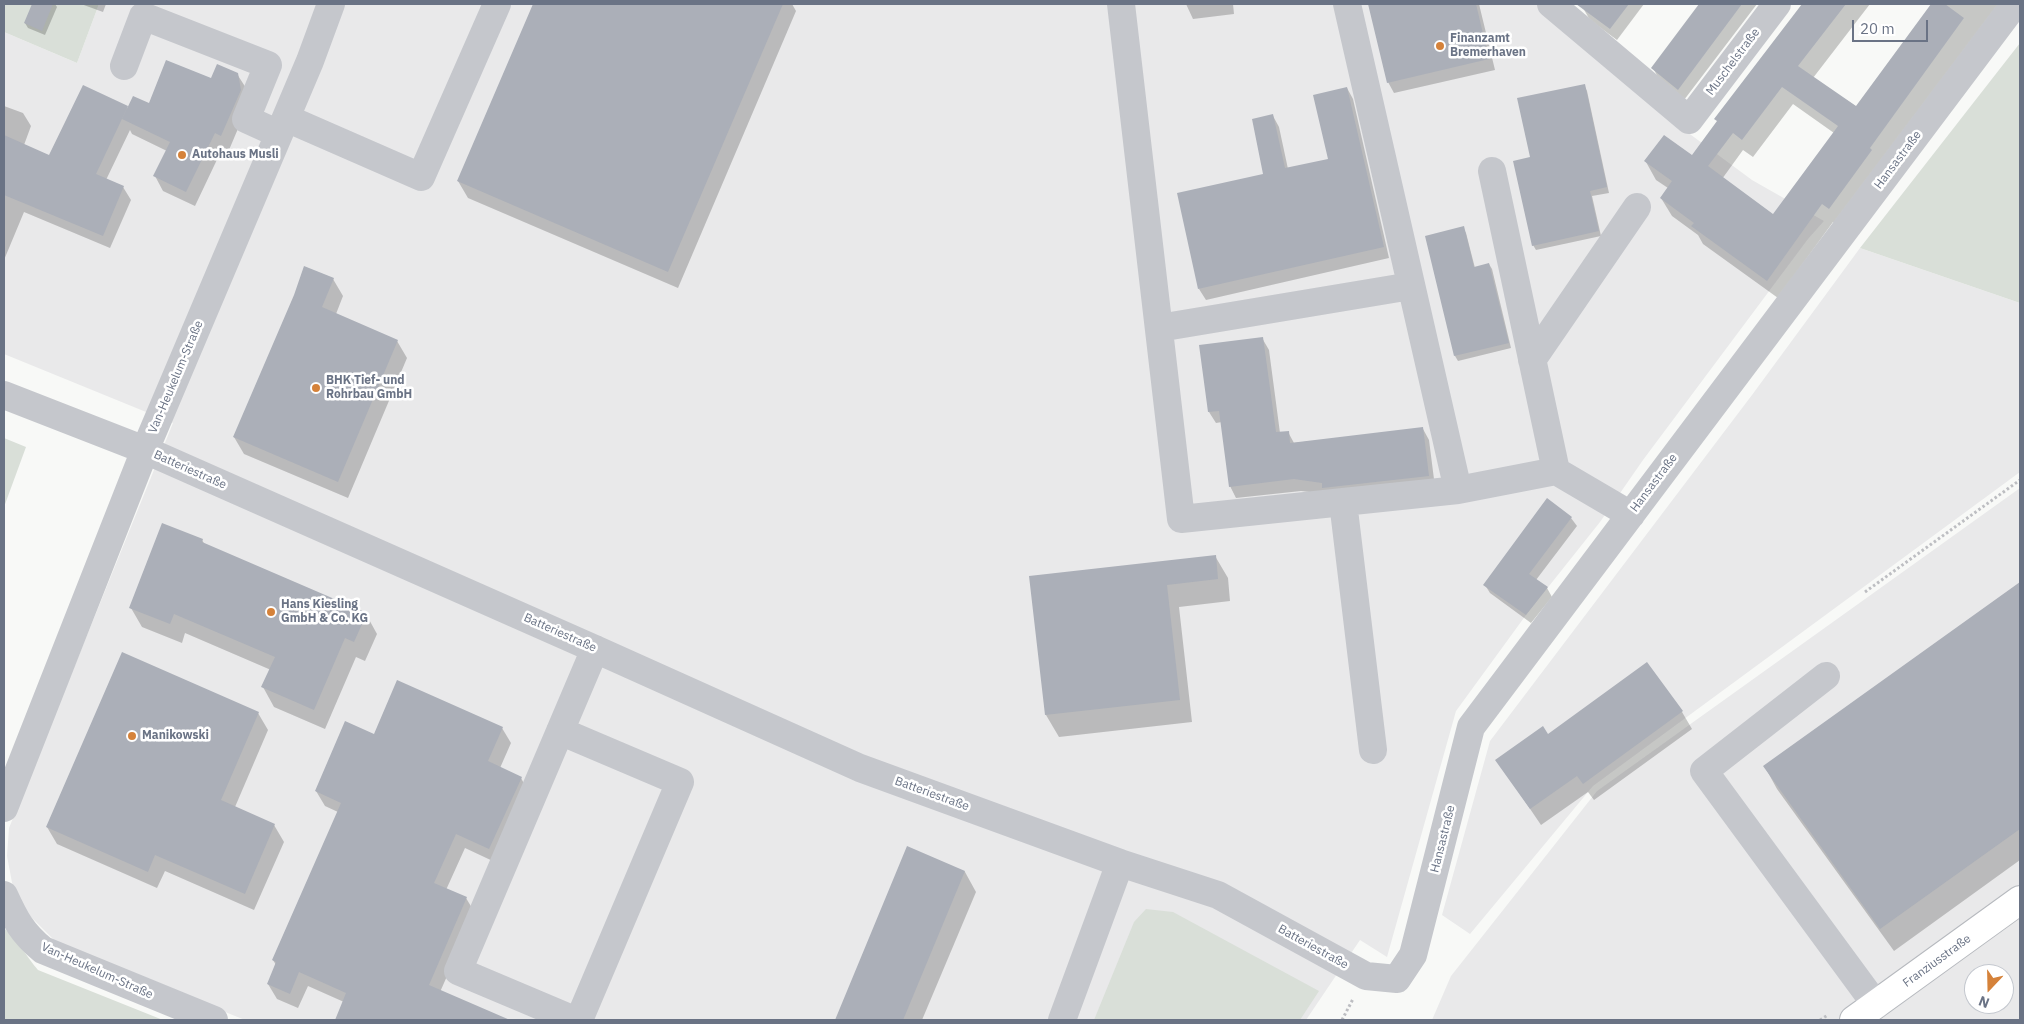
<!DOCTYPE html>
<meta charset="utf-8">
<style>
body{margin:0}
#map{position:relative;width:2024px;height:1024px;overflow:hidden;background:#f8f9f7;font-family:"IBM Plex Sans",sans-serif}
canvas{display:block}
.frame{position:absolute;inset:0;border:5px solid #6a7385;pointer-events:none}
.north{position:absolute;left:1964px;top:964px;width:50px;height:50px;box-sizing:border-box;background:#fff;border:1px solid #c3c7ce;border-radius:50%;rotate:201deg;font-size:14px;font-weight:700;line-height:20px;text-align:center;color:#6a7385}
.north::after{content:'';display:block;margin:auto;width:18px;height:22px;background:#d5823a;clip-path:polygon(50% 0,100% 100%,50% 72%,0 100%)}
.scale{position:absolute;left:1852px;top:20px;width:76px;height:22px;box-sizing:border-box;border:2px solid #6a7385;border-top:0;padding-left:6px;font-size:15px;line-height:18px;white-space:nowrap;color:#6a7385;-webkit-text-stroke:4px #fff;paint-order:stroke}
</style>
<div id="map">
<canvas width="2024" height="1024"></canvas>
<div class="frame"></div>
<div class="north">N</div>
<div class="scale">20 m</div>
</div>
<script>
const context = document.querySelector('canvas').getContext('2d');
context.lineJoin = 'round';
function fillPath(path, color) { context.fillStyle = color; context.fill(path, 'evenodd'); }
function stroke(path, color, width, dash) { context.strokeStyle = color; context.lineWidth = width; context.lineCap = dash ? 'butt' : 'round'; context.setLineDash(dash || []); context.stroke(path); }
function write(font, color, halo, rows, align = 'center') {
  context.font = font + ' "IBM Plex Sans",sans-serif'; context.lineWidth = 5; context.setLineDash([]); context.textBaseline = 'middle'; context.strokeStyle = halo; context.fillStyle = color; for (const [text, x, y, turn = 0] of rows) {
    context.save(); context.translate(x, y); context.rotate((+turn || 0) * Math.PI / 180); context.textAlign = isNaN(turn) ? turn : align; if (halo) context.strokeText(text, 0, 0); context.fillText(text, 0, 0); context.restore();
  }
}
const built = new Path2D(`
 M 99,4 L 1537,4 L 1557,25 L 1679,126 L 1752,180 L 1824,221 L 1808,239 L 1643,460 L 1600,522 L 1526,615 L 1456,711 L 1387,957 L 1360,940 L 1306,1020 L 245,1020 L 59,945 L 25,911 L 14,893 L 7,856 L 9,828 L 173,423 L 4,354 L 4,32 L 77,63 Z
 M 1860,248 L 2020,303 L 2020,472 L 1593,786 L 1470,934 L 1442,915 L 1490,741 L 1752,395 Z
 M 2020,488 L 2020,1020 L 1432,1020 L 1451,976 L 1597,791 ZM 1974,974 L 2004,974 L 2004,1004 L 1974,1004 Z`);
const green = new Path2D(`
 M 4,4 L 99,4 L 77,63 L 4,32 Z
 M 2020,43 L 2020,303 L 1860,248 Z
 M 4,438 L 26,447 L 4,507 Z
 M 1146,909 L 1173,912 L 1319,991 L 1300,1020 L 1094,1020 L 1134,922 Z
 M 4,928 C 18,940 26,956 38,970 L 163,1020 L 4,1020 Z`);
const shadow = new Path2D(`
 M 33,4 L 55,4 L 57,7 L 45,35 L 28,28 L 25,23 Z
 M 81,4 L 106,4 L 103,12 Z
 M 534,4 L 792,4 L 796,11 L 678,288 L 468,198 L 458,181 Z
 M 1186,4 L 1233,4 L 1234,14 L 1193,19 Z
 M 1370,4 L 1479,4 L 1495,70 L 1394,93 L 1388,82 Z
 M 1587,4 L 1644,4 L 1617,40 L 1590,20 L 1583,8 Z
 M 1700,4 L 1757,4 L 1684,100 L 1659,79 L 1653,68 Z
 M 1804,4 L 1870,4 L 1813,78 L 1857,107 L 1933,4 L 1999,4 L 1839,227 L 1833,222 L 1778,298 L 1703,244 L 1698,235 L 1672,216 L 1661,198 L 1668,188 L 1656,180 L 1646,162 L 1692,157 L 1718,122 L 1716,119 ZM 1793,104 L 1834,133 L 1774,216 L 1722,179 L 1743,150 L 1753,157 Z
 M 237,74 L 246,88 L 248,105 L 229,150 L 223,147 L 195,206 L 163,191 L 155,176 L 167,151 L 132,134 L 130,130 L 106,180 L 123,187 L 131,200 L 110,248 L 24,212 L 4,260 L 4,106 L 23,113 L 31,126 L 24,145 L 50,156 L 127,107 L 128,109 L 150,105 L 212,80 Z
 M 1584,85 L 1587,91 L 1609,193 L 1592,196 L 1601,236 L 1536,250 L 1533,245 L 1532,158 Z
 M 1347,88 L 1353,99 L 1389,258 L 1206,300 L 1199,289 L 1265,175 L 1273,116 L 1279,127 L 1288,169 L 1329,160 Z
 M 1463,228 L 1466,233 L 1475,268 L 1489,264 L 1492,269 L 1511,348 L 1458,361 L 1455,356 Z
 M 333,279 L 343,296 L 336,314 L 397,341 L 407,358 L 348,498 L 244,454 L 234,437 Z
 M 1262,338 L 1269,350 L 1280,433 L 1288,432 L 1294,443 L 1423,429 L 1429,440 L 1435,487 L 1327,494 L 1301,491 L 1236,498 L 1230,486 L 1222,422 L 1216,423 L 1209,412 Z
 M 1571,518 L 1577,526 L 1536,580 L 1547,588 L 1552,597 L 1531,623 L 1490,593 L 1485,585 Z
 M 202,540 L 205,545 L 366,614 L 377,634 L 365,661 L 356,657 L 325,729 L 274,707 L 263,687 L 271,670 L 185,633 L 182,643 L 142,627 L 131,608 Z
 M 1215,556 L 1228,578 L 1230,601 L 1179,607 L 1192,722 L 1059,737 L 1046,715 L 1030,577 Z
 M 2020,583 L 2020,860 L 1894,951 L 1777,789 L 1765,767 Z
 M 123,654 L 258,713 L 268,730 L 235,807 L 274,825 L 284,842 L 254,910 L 165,871 L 157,888 L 57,844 L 47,827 Z
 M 1647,664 L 1682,712 L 1692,729 L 1594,800 L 1588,792 L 1541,825 L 1497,760 L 1548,736 Z
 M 398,682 L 502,728 L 511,743 L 500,768 L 521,778 L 529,793 L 497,863 L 465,848 L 446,890 L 466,898 L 475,913 L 440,992 L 507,1020 L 339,1020 L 337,1017 L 344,1002 L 308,986 L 298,1008 L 277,999 L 268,984 L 276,965 L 273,960 L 338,812 L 325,806 L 316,791 L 374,736 Z
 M 908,848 L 965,872 L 976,892 L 922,1020 L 836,1020 Z`);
const building = new Path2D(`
 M 32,4 L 53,4 L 42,31 L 24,23 Z
 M 533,4 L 783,4 L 668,272 L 457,181 Z
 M 1368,4 L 1476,4 L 1489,59 L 1387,83 Z
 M 1576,4 L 1629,4 L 1610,29 Z
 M 1699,4 L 1742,4 L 1678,90 L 1651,68 Z
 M 1802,4 L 1846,4 L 1798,66 L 1856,106 L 1931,4 L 1945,4 L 1964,18 L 1870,148 L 1872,150 L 1829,209 L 1822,204 L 1767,281 L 1691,226 L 1694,223 L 1660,198 L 1672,181 L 1644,161 L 1664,135 L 1692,155 L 1717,121 L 1714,119 ZM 1782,87 L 1838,126 L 1773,214 L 1708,166 L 1733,133 L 1742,140 Z
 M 166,60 L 211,78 L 217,64 L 238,73 L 241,90 L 221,136 L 215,133 L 186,192 L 153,176 L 170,142 L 122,119 L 133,96 L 149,103 Z
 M 1585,84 L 1607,187 L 1590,191 L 1599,231 L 1532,246 L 1513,161 L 1530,157 L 1517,98 Z
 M 83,85 L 128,106 L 96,174 L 124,186 L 103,236 L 4,195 L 4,135 L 49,155 Z
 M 1347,87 L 1384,247 L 1198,289 L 1177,193 L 1263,174 L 1252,119 L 1273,114 L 1285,168 L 1328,159 L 1313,95 Z
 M 1464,226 L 1474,267 L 1489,263 L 1509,343 L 1454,356 L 1425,236 Z
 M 304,266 L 334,278 L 322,307 L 398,340 L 338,482 L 233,437 L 294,295 Z
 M 1263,337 L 1276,432 L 1289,431 L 1290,443 L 1423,427 L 1429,476 L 1322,488 L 1322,483 L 1294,479 L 1229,487 L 1219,411 L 1208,412 L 1199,345 Z
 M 1547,498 L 1572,517 L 1529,574 L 1548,587 L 1526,615 L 1483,585 Z
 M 162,523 L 203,539 L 202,542 L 367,613 L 354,642 L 345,638 L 314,710 L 261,687 L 275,657 L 174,614 L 170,624 L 129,608 Z
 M 1216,555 L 1218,579 L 1167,585 L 1180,700 L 1045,715 L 1029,576 Z
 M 2020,582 L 2020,829 L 1880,929 L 1763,766 Z
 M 122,652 L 259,712 L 221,800 L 275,824 L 245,894 L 155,855 L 148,872 L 46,827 Z
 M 1647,662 L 1683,711 L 1583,784 L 1577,776 L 1530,809 L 1495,760 L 1543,726 L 1548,734 Z
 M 397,680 L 503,727 L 488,761 L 522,777 L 489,849 L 456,834 L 434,883 L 467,897 L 429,985 L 510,1020 L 335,1020 L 346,993 L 299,972 L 290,994 L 267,984 L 276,962 L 272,960 L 341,803 L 315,791 L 345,721 L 374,734 Z
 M 907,846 L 965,871 L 906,1013 L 903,1020 L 835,1020 Z`);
const path = new Path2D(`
 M 1865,592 L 2020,480
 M 1342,1020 L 1353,999
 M 1820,1020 L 1828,1015`);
const minor = new Path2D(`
 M 1121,4 L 1181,519 L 1458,490 L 1347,4
 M 1551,4 L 1689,120 L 1777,4
 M 124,66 L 143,16 L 268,65 L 246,119 L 279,134
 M 286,118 L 421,177 L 497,4
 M 1492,171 L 1556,471
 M 1159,328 L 1411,286
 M 1532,360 L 1637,207
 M 4,395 L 145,450 L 595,649 L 860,768 L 1120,863 L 1218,895 L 1366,976 L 1397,979 L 1413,955 L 1471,727 L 2015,4
 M 1458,490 L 1556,471 L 1631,515
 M 1343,502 L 1373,750
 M 1826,676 L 1704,771 L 1876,1005
 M 560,731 L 680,782 L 579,1020
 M 4,808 L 145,450 L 310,61 L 331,4
 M 4,895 C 15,919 22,933 43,950 L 214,1020
 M 574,1020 L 458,971 L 595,649
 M 1062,1020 L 1120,863`);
const major = new Path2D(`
 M 1854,1020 L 2020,900`);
const markers = [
 [1440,46,5,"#d5823a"],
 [182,155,5,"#d5823a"],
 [316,388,5,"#d5823a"],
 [271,612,5,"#d5823a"],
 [132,736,5,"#d5823a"]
];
const poiNames = [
 ["Finanzamt",1450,39],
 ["Bremerhaven",1450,53],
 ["Autohaus Musli",192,155],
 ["BHK Tief- und",326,381],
 ["Rohrbau GmbH",326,395],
 ["Hans Kiesling",281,605],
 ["GmbH & Co. KG",281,619],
 ["Manikowski",142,736]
];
const streetNames = [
 ["Muschelstraße",1733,62,-53],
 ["Hansastraße",1898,160,-53],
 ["Van-Heukelum-Straße",176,377,-67],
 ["Batteriestraße",190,470,24],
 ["Hansastraße",1654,483,-53],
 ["Batteriestraße",560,633,24],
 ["Batteriestraße",932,794,20],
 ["Hansastraße",1443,839,-76],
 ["Batteriestraße",1313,947,29],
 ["Franziusstraße",1937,961,-36],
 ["Van-Heukelum-Straße",97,971,24]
];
fillPath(built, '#e9e9ea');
fillPath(green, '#d9dfd8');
fillPath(shadow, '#0003');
fillPath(building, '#abafb8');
stroke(major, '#b6b9be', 30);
stroke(path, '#bdbec2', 3, [2.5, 2.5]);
stroke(minor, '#c5c7cc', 28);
stroke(major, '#fff', 28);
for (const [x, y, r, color] of markers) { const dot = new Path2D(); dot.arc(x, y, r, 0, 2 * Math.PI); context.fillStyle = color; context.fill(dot); stroke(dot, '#fff', 2); }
write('bold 12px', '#6a7385', '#fff', poiNames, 'left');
write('12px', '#6a7385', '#fff', streetNames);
</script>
